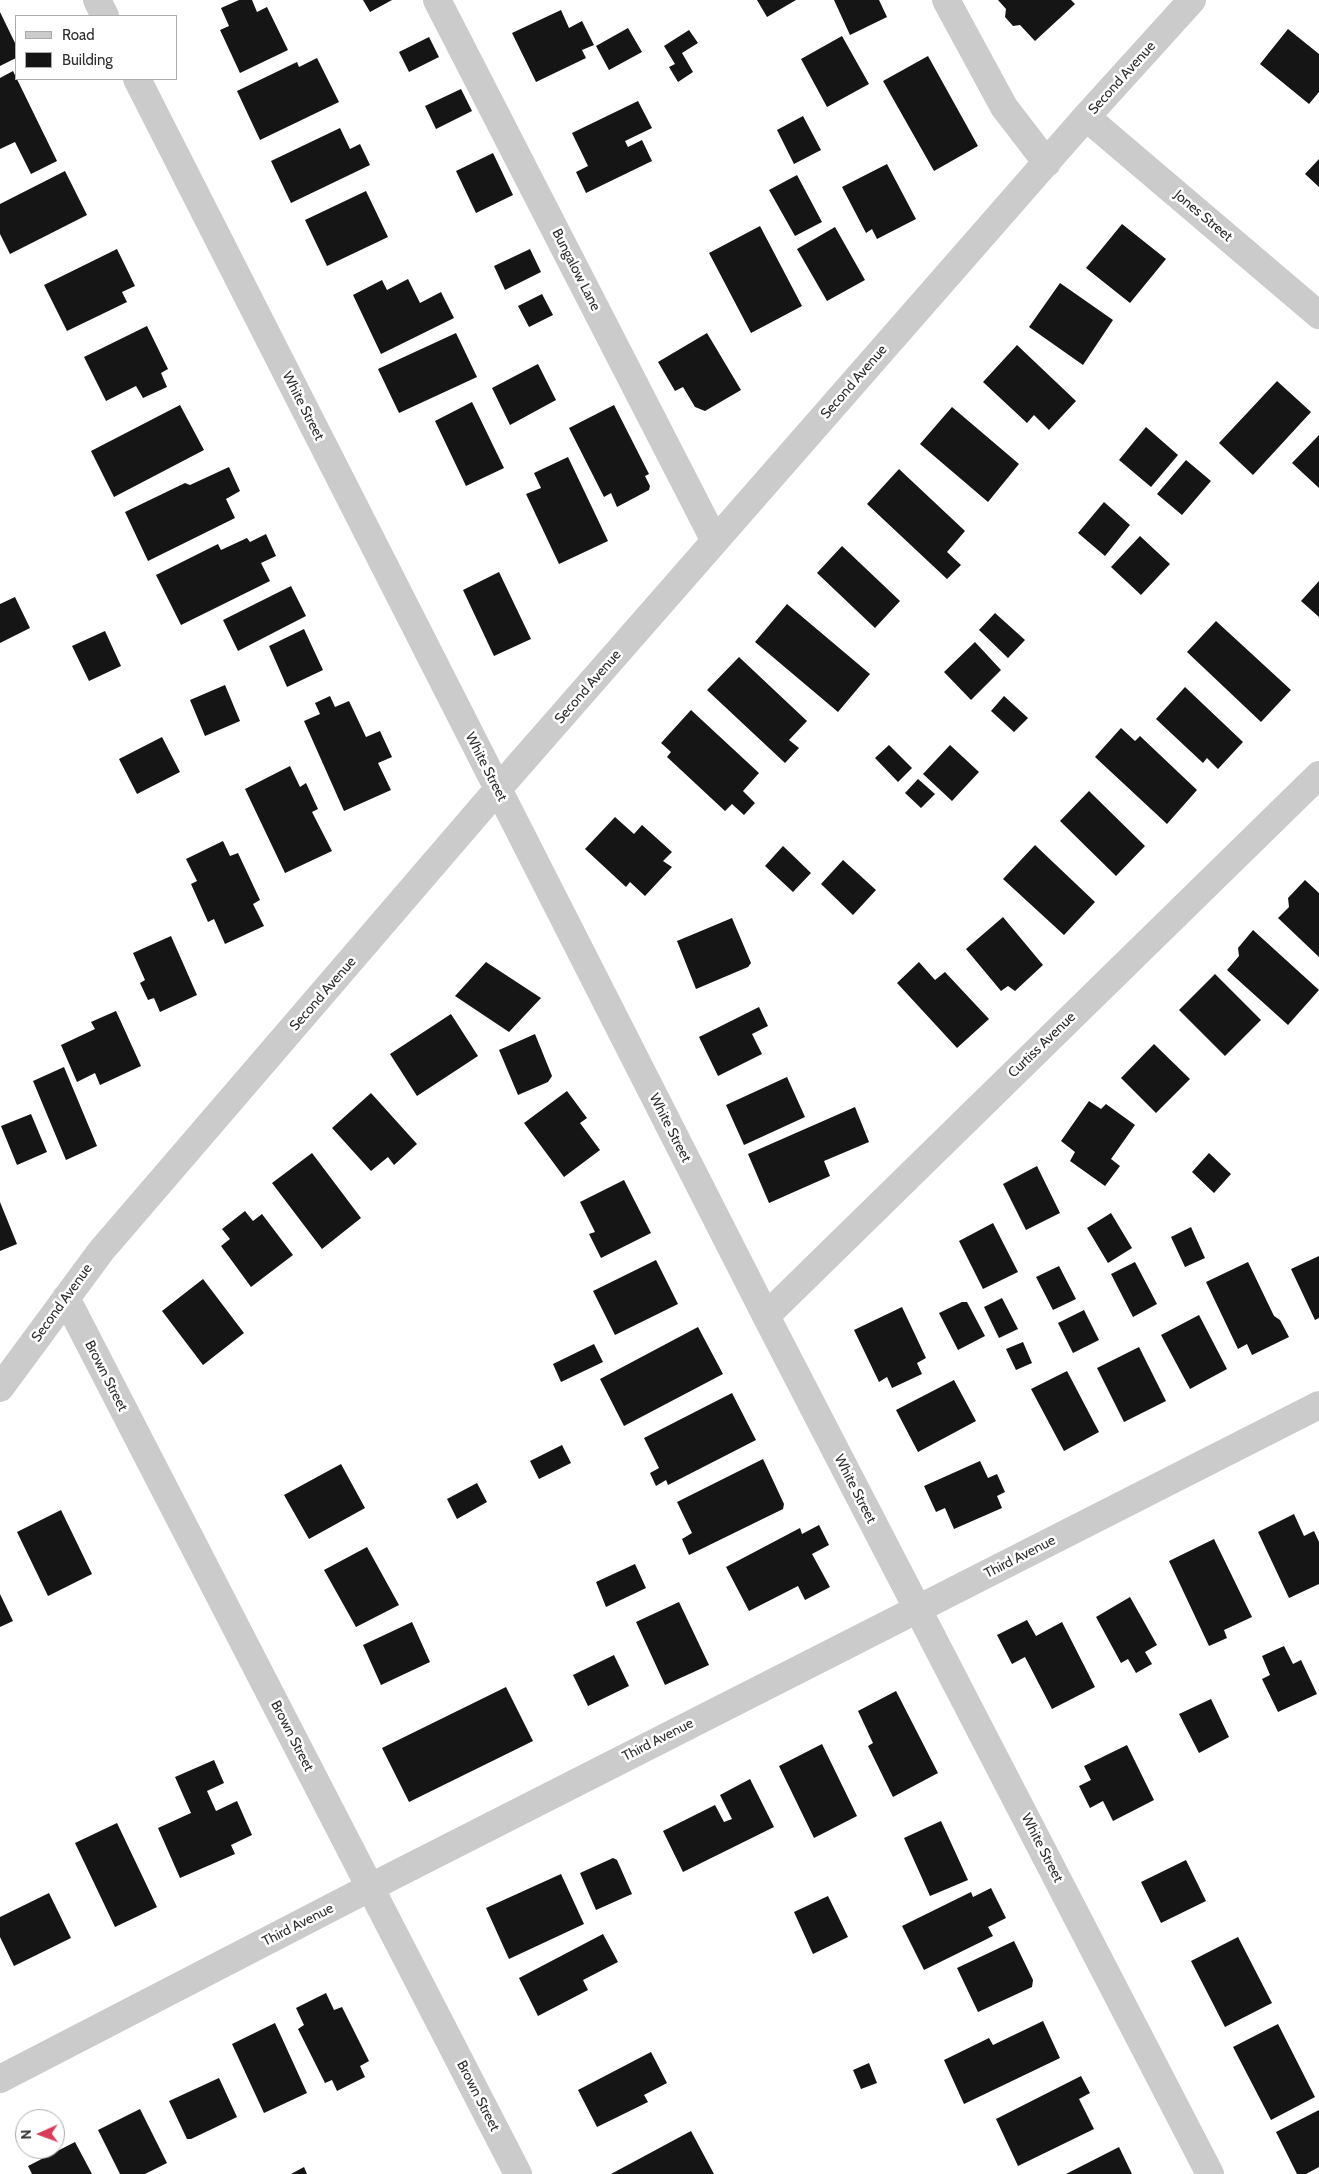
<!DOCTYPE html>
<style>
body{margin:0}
#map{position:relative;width:1319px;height:2174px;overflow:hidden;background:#fff;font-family:Cabin,sans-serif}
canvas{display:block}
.legend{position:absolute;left:15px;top:15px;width:162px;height:65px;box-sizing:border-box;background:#fff;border:1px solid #ababab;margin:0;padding:6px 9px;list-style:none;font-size:15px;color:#2e2e2e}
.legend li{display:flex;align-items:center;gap:10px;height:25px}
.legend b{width:25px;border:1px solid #ababab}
.north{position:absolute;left:15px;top:2109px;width:50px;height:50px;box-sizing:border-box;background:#fff;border:1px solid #ababab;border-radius:50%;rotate:268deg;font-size:14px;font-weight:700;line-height:20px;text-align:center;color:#2e2e2e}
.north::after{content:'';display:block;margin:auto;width:18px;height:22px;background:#d83e59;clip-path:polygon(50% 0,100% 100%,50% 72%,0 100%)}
</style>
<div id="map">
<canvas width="1319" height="2174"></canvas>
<ul class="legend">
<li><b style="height:6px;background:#cbcbcb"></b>Road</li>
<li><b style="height:14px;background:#151515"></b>Building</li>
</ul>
<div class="north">N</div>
</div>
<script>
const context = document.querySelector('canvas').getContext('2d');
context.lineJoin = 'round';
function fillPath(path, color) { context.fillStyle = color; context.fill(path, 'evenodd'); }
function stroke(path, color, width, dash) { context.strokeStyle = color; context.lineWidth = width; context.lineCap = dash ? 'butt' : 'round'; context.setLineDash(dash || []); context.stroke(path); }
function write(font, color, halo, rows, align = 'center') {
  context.font = font + ' Cabin,sans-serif'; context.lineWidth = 5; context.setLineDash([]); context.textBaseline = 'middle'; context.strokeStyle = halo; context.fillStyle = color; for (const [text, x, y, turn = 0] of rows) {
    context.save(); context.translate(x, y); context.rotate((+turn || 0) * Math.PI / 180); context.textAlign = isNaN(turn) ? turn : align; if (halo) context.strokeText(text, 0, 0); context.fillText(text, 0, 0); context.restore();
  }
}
const building = new Path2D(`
 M 239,0 L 252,0 L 257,12 L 267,7 L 288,50 L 240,73 L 220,30 L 229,26 L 221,8 Z
 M 363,0 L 392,0 L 370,12 Z
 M 757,0 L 796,0 L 767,17 Z
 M 834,0 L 879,0 L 887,17 L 850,35 Z
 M 998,0 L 1071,0 L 1075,4 L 1035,41 L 1020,25 L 1013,26 L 1005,17 L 1006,9 Z
 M 561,10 L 569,28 L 582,21 L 594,45 L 582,50 L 586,58 L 536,82 L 512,33 Z
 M 0,12 L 16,45 L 16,58 L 0,66 Z
 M 628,28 L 642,52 L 609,70 L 596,46 Z
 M 1288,29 L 1319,54 L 1319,92 L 1309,104 L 1260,64 Z
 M 689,30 L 698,43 L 682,53 L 693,72 L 678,82 L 669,67 L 675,64 L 664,46 Z
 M 842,36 L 869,84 L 827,107 L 801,59 Z
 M 429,37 L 439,57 L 409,72 L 399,52 Z
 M 928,56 L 978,146 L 934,171 L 883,81 Z
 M 317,58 L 339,102 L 260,140 L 237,91 L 297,62 L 299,67 Z
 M 13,71 L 57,161 L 31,174 L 15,142 L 0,149 L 0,78 Z
 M 461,89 L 472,111 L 436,129 L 425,106 Z
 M 638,101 L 652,128 L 625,141 L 628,147 L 642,140 L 652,161 L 586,193 L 576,172 L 588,166 L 572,133 Z
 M 803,116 L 821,150 L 794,164 L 777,130 Z
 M 340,128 L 350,149 L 360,144 L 370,165 L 291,203 L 271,161 Z
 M 493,153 L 513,195 L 476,213 L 456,171 Z
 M 1319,159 L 1319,187 L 1305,174 Z
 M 887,164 L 916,219 L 877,239 L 872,229 L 866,233 L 842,187 Z
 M 65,171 L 87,215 L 10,254 L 0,234 L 0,204 Z
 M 797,175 L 822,222 L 795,236 L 769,190 Z
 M 366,191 L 388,237 L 327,266 L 305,220 Z
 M 1122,224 L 1166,259 L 1130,303 L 1086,268 Z
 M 760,226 L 802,306 L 751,333 L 709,253 Z
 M 835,227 L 865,280 L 827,301 L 797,249 Z
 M 117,249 L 135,286 L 122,292 L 127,302 L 67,331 L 44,285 Z
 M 530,249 L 541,272 L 505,290 L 494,266 Z
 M 408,279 L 420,303 L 441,292 L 454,318 L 381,354 L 353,295 L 382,280 L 387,290 Z
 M 1060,283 L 1113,320 L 1083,365 L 1029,327 Z
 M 542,294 L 553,315 L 529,327 L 518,306 Z
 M 147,326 L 168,369 L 161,373 L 167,387 L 143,398 L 136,386 L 106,401 L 84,357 Z
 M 456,333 L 477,377 L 399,413 L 378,369 Z
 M 707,333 L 741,390 L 705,411 L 695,407 L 683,387 L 675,391 L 658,362 Z
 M 1017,345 L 1076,401 L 1049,430 L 1034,415 L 1027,423 L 983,382 Z
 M 538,364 L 556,400 L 510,425 L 492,388 Z
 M 1277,381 L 1311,412 L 1253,475 L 1219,443 Z
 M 472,402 L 504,468 L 466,486 L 435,421 Z
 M 180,405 L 204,450 L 114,497 L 91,451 Z
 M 614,405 L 649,474 L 645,476 L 650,486 L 649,490 L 617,507 L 611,493 L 604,497 L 569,428 Z
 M 952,407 L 1019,464 L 988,502 L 920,444 Z
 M 1146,427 L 1178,455 L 1151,487 L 1119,460 Z
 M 1319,435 L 1319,488 L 1292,463 Z
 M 568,457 L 608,541 L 559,564 L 526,494 L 541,488 L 534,473 Z
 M 1186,460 L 1211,481 L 1182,515 L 1157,494 Z
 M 229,467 L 240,491 L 226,499 L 235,518 L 148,561 L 125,512 L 185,483 L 190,485 Z
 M 899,469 L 965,531 L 947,552 L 961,565 L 947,579 L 867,504 Z
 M 1104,502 L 1130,525 L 1105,556 L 1078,533 Z
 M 266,534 L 276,556 L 261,563 L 270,581 L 181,625 L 156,575 L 218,544 L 221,550 L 247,538 L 250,542 Z
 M 1140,536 L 1170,564 L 1141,595 L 1111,567 Z
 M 842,546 L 900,601 L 875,628 L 817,573 Z
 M 499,572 L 531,639 L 494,656 L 463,590 Z
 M 1319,581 L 1319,617 L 1301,601 Z
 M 291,586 L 306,616 L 238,651 L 223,620 Z
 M 15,597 L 30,628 L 0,643 L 0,604 Z
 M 787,604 L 870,674 L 838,712 L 755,642 Z
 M 995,613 L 1025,640 L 1008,658 L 979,630 Z
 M 1216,621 L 1291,690 L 1261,722 L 1187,652 Z
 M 304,629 L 323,670 L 287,687 L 269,646 Z
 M 105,631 L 121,666 L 89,681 L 72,646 Z
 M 975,642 L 1001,670 L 971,700 L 944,672 Z
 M 739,657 L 807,721 L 789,740 L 799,748 L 785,763 L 707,690 Z
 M 225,685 L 240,721 L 205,736 L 190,700 Z
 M 1185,687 L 1243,742 L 1218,769 L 1207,758 L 1203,763 L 1156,719 Z
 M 330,696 L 335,707 L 349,701 L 366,737 L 380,731 L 392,757 L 378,763 L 391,790 L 344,811 L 304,721 L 320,714 L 315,703 Z
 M 1004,696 L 1028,718 L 1014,732 L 991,711 Z
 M 691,710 L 759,773 L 743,791 L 755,803 L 744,815 L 732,804 L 725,811 L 667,757 L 671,752 L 661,743 Z
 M 1121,728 L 1135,741 L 1140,736 L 1197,790 L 1167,824 L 1095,757 Z
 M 162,737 L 180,772 L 137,794 L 119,759 Z
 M 889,745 L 912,768 L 898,782 L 875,758 Z
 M 950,745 L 979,772 L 952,801 L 923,774 Z
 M 290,766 L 300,787 L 306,783 L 318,809 L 312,812 L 332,851 L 285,873 L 245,789 Z
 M 918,779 L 935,794 L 921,808 L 905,793 Z
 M 1089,791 L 1145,846 L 1116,876 L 1060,821 Z
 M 615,817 L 634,834 L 642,825 L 672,852 L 663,861 L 672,867 L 645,896 L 630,882 L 626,887 L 585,849 Z
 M 223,841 L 230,856 L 238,853 L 260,900 L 253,904 L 264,926 L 225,944 L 214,919 L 208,922 L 191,884 L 197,881 L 186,859 Z
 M 1035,845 L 1095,902 L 1064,935 L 1003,879 Z
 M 783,846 L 811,873 L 793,892 L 765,866 Z
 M 843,860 L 876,890 L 853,915 L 821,884 Z
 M 1305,880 L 1319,893 L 1319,957 L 1278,918 L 1289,907 L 1288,898 Z
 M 1003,917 L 1043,965 L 1015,991 L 1008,986 L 1001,991 L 966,949 Z
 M 732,918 L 751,963 L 748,967 L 696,989 L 677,941 Z
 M 1253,930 L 1319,990 L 1288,1025 L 1227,970 L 1239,956 L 1238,948 Z
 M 171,936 L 197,995 L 160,1012 L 154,998 L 148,1000 L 140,983 L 145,980 L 133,953 Z
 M 486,962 L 541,998 L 509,1032 L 455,996 Z
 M 919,962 L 935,980 L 945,972 L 989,1019 L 957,1048 L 897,983 Z
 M 1215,974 L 1261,1020 L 1225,1056 L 1179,1010 Z
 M 759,1007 L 768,1026 L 752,1034 L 762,1054 L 718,1076 L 699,1037 Z
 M 116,1011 L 141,1066 L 100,1085 L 95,1073 L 77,1082 L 61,1045 L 95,1029 L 91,1022 Z
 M 451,1014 L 478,1056 L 417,1096 L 390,1054 Z
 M 535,1034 L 552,1076 L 548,1082 L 518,1095 L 499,1050 Z
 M 1154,1044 L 1190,1079 L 1156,1113 L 1121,1078 Z
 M 64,1067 L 97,1146 L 66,1160 L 33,1081 Z
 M 787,1077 L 805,1117 L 744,1145 L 726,1105 Z
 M 567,1091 L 587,1118 L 580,1123 L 600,1150 L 564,1177 L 524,1123 Z
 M 371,1093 L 417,1144 L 394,1165 L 388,1157 L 371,1171 L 332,1128 Z
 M 1089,1101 L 1101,1109 L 1106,1104 L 1135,1125 L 1111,1159 L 1120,1166 L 1105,1186 L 1070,1161 L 1075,1152 L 1061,1141 Z
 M 855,1107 L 869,1142 L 824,1161 L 830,1176 L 769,1203 L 748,1154 Z
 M 31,1114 L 47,1152 L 17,1165 L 1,1126 Z
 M 312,1153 L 361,1218 L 322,1249 L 272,1183 Z
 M 1209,1153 L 1231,1174 L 1214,1193 L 1192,1172 Z
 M 1037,1166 L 1060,1213 L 1026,1230 L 1003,1184 Z
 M 624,1180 L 651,1233 L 601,1258 L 589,1234 L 595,1232 L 580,1202 Z
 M 0,1202 L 17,1244 L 0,1251 Z
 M 245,1211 L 253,1221 L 262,1214 L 293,1255 L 251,1287 L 221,1246 L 230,1239 L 222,1229 Z
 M 1111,1213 L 1132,1248 L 1108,1263 L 1087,1228 Z
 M 993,1223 L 1018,1272 L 983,1289 L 959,1241 Z
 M 1191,1227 L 1205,1258 L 1185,1267 L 1171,1237 Z
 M 1319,1256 L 1319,1318 L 1315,1320 L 1291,1269 Z
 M 656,1260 L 678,1304 L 615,1335 L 593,1291 Z
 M 1135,1262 L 1157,1304 L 1133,1317 L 1111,1274 Z
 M 1248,1262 L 1274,1316 L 1280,1320 L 1289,1337 L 1252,1355 L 1247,1344 L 1238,1349 L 1206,1282 Z
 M 1059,1266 L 1076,1299 L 1053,1310 L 1036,1277 Z
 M 203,1279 L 244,1333 L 203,1365 L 162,1311 Z
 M 1002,1298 L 1018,1329 L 999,1338 L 984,1307 Z
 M 962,1302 L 967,1302 L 985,1336 L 958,1350 L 939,1313 Z
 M 902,1307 L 926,1358 L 917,1363 L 922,1374 L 892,1388 L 887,1377 L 879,1382 L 854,1330 Z
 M 1084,1310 L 1099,1340 L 1073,1353 L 1058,1323 Z
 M 1199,1315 L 1227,1369 L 1190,1389 L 1161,1335 Z
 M 698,1327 L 723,1374 L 624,1426 L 600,1379 Z
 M 1023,1342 L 1032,1363 L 1016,1370 L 1006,1349 Z
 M 594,1344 L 603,1362 L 561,1382 L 553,1364 Z
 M 1139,1347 L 1166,1401 L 1124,1422 L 1097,1368 Z
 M 1067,1371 L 1099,1432 L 1064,1451 L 1031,1389 Z
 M 954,1380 L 976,1421 L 918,1452 L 896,1410 Z
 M 732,1393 L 756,1440 L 668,1485 L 666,1480 L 656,1486 L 650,1473 L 659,1468 L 644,1438 Z
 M 562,1445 L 571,1463 L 539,1479 L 530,1461 Z
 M 763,1459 L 784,1504 L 783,1509 L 689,1555 L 682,1539 L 692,1533 L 677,1502 Z
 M 980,1461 L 988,1478 L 997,1474 L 1005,1492 L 997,1496 L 1002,1508 L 954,1529 L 945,1508 L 936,1512 L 924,1486 Z
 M 341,1464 L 365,1508 L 309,1539 L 284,1495 Z
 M 477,1483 L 487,1502 L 457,1519 L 447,1499 Z
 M 61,1510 L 92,1574 L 48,1596 L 17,1532 Z
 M 1294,1514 L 1304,1536 L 1314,1531 L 1319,1542 L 1319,1584 L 1289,1598 L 1258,1532 Z
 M 819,1525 L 829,1545 L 812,1554 L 830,1587 L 805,1600 L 798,1586 L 749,1611 L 726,1567 L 800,1528 L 802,1534 Z
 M 1214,1539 L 1252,1617 L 1224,1630 L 1227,1638 L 1209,1646 L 1169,1561 Z
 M 367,1547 L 399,1605 L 356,1627 L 324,1570 Z
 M 635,1564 L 646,1588 L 606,1607 L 596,1582 Z
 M 0,1594 L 13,1621 L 0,1627 Z
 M 1130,1597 L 1157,1645 L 1145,1652 L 1152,1664 L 1136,1673 L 1128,1659 L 1121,1663 L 1096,1617 Z
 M 679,1602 L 709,1665 L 665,1685 L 636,1622 Z
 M 1027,1620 L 1036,1636 L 1062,1622 L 1095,1687 L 1052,1709 L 1025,1657 L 1012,1664 L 997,1635 Z
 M 412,1622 L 430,1662 L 381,1685 L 363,1645 Z
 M 1284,1646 L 1293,1664 L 1301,1660 L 1317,1694 L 1278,1712 L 1262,1679 L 1270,1675 L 1262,1656 Z
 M 614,1655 L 629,1686 L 588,1706 L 573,1675 Z
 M 506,1687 L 533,1741 L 409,1802 L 382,1748 Z
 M 896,1691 L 938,1773 L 893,1797 L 868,1746 L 873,1743 L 858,1711 Z
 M 1211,1699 L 1229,1737 L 1199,1753 L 1179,1714 Z
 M 822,1744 L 857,1816 L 814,1838 L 779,1766 Z
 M 1127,1745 L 1154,1800 L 1113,1821 L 1103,1801 L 1090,1808 L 1079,1786 L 1091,1780 L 1084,1766 Z
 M 214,1760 L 224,1783 L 207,1791 L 216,1811 L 237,1801 L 252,1835 L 231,1845 L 235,1854 L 180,1878 L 158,1828 L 191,1813 L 175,1777 Z
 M 750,1779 L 774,1827 L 683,1872 L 663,1831 L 715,1805 L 724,1822 L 732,1819 L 720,1795 Z
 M 941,1821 L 968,1880 L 930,1896 L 904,1838 Z
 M 117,1823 L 157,1907 L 115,1927 L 75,1843 Z
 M 613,1858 L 617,1860 L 632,1894 L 596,1910 L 580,1873 Z
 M 1186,1860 L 1206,1901 L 1161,1923 L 1141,1882 Z
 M 561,1874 L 584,1924 L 509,1959 L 486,1908 Z
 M 991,1888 L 1006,1918 L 988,1927 L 993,1936 L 924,1970 L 902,1926 L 971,1892 L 973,1897 Z
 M 49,1893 L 71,1938 L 14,1966 L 0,1937 L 0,1917 Z
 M 828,1896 L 848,1937 L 813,1954 L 794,1912 Z
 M 603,1934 L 618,1962 L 583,1980 L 588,1990 L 538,2016 L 519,1978 Z
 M 1238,1937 L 1272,2003 L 1225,2027 L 1191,1961 Z
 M 1014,1941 L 1033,1980 L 1032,1987 L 978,2012 L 957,1968 Z
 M 326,1993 L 334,2010 L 342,2007 L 369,2061 L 360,2066 L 365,2077 L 337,2091 L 332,2080 L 325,2083 L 298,2029 L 304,2025 L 296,2008 Z
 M 1043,2021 L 1060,2058 L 964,2104 L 944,2060 L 989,2038 L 993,2045 Z
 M 275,2023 L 307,2093 L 264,2113 L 232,2044 Z
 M 1278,2024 L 1315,2097 L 1271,2120 L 1233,2047 Z
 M 651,2052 L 667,2083 L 644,2095 L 648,2102 L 597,2127 L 578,2090 Z
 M 869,2063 L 877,2083 L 861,2089 L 853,2070 Z
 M 1081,2076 L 1090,2093 L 1079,2099 L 1094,2129 L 1018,2166 L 996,2119 Z
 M 219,2078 L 237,2117 L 191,2139 L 187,2139 L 169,2101 Z
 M 140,2109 L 167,2163 L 145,2174 L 120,2174 L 98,2130 Z
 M 1319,2110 L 1319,2167 L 1306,2174 L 1297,2174 L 1276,2132 Z
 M 691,2131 L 714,2174 L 611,2174 Z
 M 75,2142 L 92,2174 L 32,2174 L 28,2166 Z
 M 1119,2147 L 1132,2174 L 1066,2174 Z
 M 304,2167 L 307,2174 L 291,2174 Z`);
const minor = new Path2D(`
 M 97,0 L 105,16
 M 437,0 L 715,541
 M 946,0 L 1004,107 L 1047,163
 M 137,79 L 766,1316 L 1210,2174
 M 1086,117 L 1319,315
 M 66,1298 L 518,2174
 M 766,1316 L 1319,775
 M 0,1388 L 101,1251 L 498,789 L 1086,117 L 1192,0
 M 0,2079 L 371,1887 L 1319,1405`);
const streetNames = [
 ["Second Avenue",1122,78,-48],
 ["Jones Street",1203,216,40],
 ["Bungalow Lane",576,270,63],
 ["Second Avenue",854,382,-49],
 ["White Street",303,406,63],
 ["Second Avenue",588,687,-49],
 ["White Street",486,767,63],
 ["Second Avenue",323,994,-49],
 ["Curtiss Avenue",1042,1045,-44],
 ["White Street",670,1128,63],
 ["Second Avenue",62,1303,-54],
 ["Brown Street",106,1376,63],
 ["White Street",855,1489,63],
 ["Third Avenue",1020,1557,-27],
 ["Brown Street",292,1736,63],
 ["Third Avenue",658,1740,-27],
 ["White Street",1042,1848,63],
 ["Third Avenue",298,1925,-27],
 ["Brown Street",478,2096,63]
];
fillPath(building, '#151515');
stroke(minor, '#cbcbcb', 28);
write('14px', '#2e2e2e', '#fff', streetNames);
</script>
